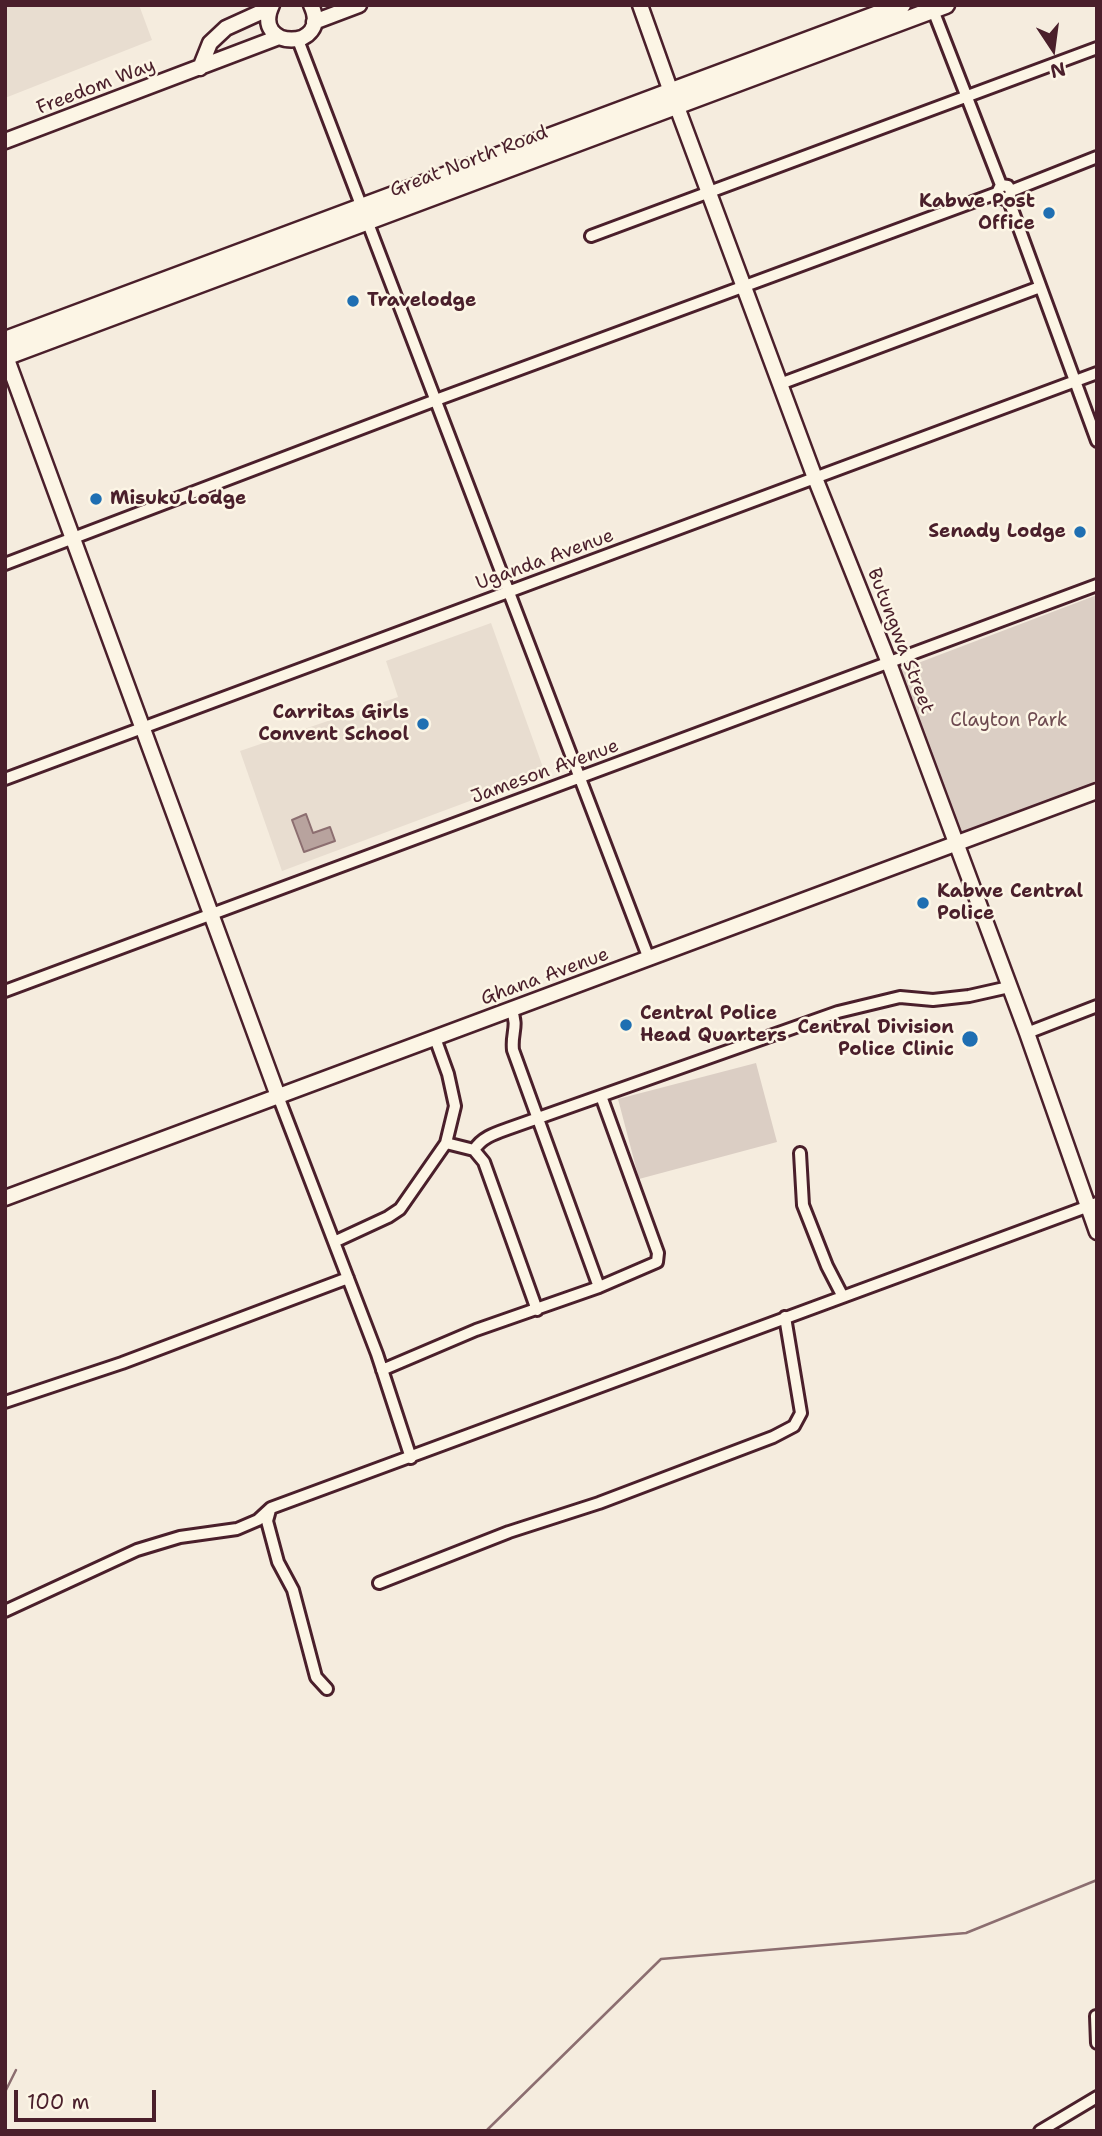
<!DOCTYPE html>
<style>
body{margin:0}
#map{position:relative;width:1102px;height:2136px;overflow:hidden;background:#f5ecde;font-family:"Shantell Sans",sans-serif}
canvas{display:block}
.frame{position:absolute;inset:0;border:7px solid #4a1f2b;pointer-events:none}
.north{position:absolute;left:1018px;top:14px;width:70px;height:70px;-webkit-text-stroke:5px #fcf5e5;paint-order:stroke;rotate:167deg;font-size:19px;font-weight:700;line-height:28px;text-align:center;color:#4a1f2b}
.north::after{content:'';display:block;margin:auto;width:24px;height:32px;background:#4a1f2b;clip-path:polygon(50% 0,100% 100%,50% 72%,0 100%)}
.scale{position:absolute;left:14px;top:2090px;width:142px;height:32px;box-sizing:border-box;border:4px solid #4a1f2b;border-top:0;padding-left:9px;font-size:21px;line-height:24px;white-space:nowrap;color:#4a1f2b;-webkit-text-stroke:5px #fcf5e5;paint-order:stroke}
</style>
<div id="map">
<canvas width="1102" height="2136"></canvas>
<div class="frame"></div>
<div class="north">N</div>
<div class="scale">100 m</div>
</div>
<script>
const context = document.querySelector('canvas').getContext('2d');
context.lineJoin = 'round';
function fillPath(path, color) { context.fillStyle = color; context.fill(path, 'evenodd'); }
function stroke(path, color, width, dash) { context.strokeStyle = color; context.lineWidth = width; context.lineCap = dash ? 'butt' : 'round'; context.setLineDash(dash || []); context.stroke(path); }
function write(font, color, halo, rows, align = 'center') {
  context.font = font + ' "Shantell Sans",sans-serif'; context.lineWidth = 5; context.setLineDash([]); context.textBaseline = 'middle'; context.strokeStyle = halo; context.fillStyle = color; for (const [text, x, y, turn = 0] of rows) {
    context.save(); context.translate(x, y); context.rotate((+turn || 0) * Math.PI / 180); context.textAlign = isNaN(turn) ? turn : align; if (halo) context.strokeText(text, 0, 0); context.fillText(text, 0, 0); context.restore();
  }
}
const built = new Path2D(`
 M 5,5 L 139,5 L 152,40 L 5,98 Z
 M 491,623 L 545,773 L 282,871 L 240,751 L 398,697 L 386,661 Z`);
const green = new Path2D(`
 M 1097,595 L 1097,782 L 959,834 L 897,671 Z
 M 756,1063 L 777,1142 L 639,1179 L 618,1099 Z`);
const water = new Path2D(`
 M 306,814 L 313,833 L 330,827 L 335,841 L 304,852 L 292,820 Z`);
const stream = new Path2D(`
 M 5,2092 L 16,2070
 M 486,2131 L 661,1959 L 966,1933 L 1097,1880`);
const minor = new Path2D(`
 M 933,10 L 1001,185
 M 298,40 L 649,959
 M 1011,191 L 1097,157
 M 1008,198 L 1097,441
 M 591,236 L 1097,48
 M 780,384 L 1040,287
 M 5,564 L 436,400 L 997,193 L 1001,185 L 1008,186 L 1011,191 L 1010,196 L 1004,199 L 997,193
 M 5,779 L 1097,373
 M 5,991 L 1097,585
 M 511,1009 C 519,1027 511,1032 513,1050 L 599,1287
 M 1027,1033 L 1097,1006
 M 278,1096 L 377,1354 L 411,1458
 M 446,1143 L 474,1150 L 484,1162 L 537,1310
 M 474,1150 C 482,1137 496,1133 510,1128 L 838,1012 L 900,997 L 933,1000 L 969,996 L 1009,987
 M 800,1153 L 803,1205 L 827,1266 L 842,1295
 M 334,1242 L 388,1217 L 400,1209 L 446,1143 L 455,1106 L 448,1074 L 435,1038
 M 382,1370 L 476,1330 L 599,1287 L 657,1262 L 658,1253 L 601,1096
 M 5,1402 L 122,1363 L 348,1278
 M 270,1510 L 267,1521 L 278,1562 L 293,1590 L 316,1677 L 327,1689
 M 379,1583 L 509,1532 L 599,1503 L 773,1437 L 794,1426 L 801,1413 L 785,1317
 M 5,1611 L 137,1550 L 180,1537 L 237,1529 L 258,1520 L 271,1508 L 1097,1203
 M 1096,2016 L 1097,2043
 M 1040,2131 L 1097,2097`);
const major = new Path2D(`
 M 272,5 C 250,51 333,51 311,5
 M 640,5 L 671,92
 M 314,22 L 359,5
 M 200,68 L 210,43 L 226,28 L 270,8
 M 677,107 L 815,478 L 889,663 L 1027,1033 L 1097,1232
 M 5,141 L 279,37
 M 5,354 L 278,1096
 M 5,1198 L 1097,791`);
const highway = new Path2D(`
 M 5,340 L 902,5
 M 5,357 L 946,5`);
const markers = [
 [1049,213,7,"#1f6fb2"],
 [353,301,7,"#1f6fb2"],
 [96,499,7,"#1f6fb2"],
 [1080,532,7,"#1f6fb2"],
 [423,724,7,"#1f6fb2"],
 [923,903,7,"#1f6fb2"],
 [626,1025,7,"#1f6fb2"],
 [970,1039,9,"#1f6fb2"]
];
const streetNames = [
 ["Freedom Way",96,87,-21],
 ["Great North Road",469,162,-21],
 ["Uganda Avenue",545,560,-20],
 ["Butungwa Street",900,641,69],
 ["Jameson Avenue",545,772,-20],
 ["Ghana Avenue",545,977,-20]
];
const poiNames = [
 ["Kabwe Post",1035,202],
 ["Office",1035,224],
 ["Travelodge",367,301,"left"],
 ["Misuku Lodge",110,499,"left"],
 ["Senady Lodge",1066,532],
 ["Carritas Girls",409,713],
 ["Convent School",409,735],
 ["Kabwe Central",937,892,"left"],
 ["Police",937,914,"left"],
 ["Central Police",640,1014,"left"],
 ["Head Quarters",640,1036,"left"],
 ["Central Division",954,1028],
 ["Police Clinic",954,1050]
];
const parkNames = [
 ["Clayton Park",1009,721]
];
fillPath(built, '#e8ddd0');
fillPath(green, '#dbcec4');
fillPath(water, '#b8a39e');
stroke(water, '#8c6e70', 2);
stroke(stream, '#8c6e70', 2.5);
stroke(minor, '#4a1f2b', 16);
stroke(major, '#4a1f2b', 19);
stroke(highway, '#4a1f2b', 21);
stroke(minor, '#fcf5e5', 10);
stroke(major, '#fcf5e5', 14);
stroke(highway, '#fcf5e5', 16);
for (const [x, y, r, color] of markers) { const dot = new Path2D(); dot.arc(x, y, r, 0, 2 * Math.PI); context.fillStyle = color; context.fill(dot); stroke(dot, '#fcf5e5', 2.5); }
write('19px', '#4a1f2b', '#fcf5e5', streetNames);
write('bold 19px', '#4a1f2b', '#fcf5e5', poiNames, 'right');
write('19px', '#6e4b51', '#fcf5e5', parkNames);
</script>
